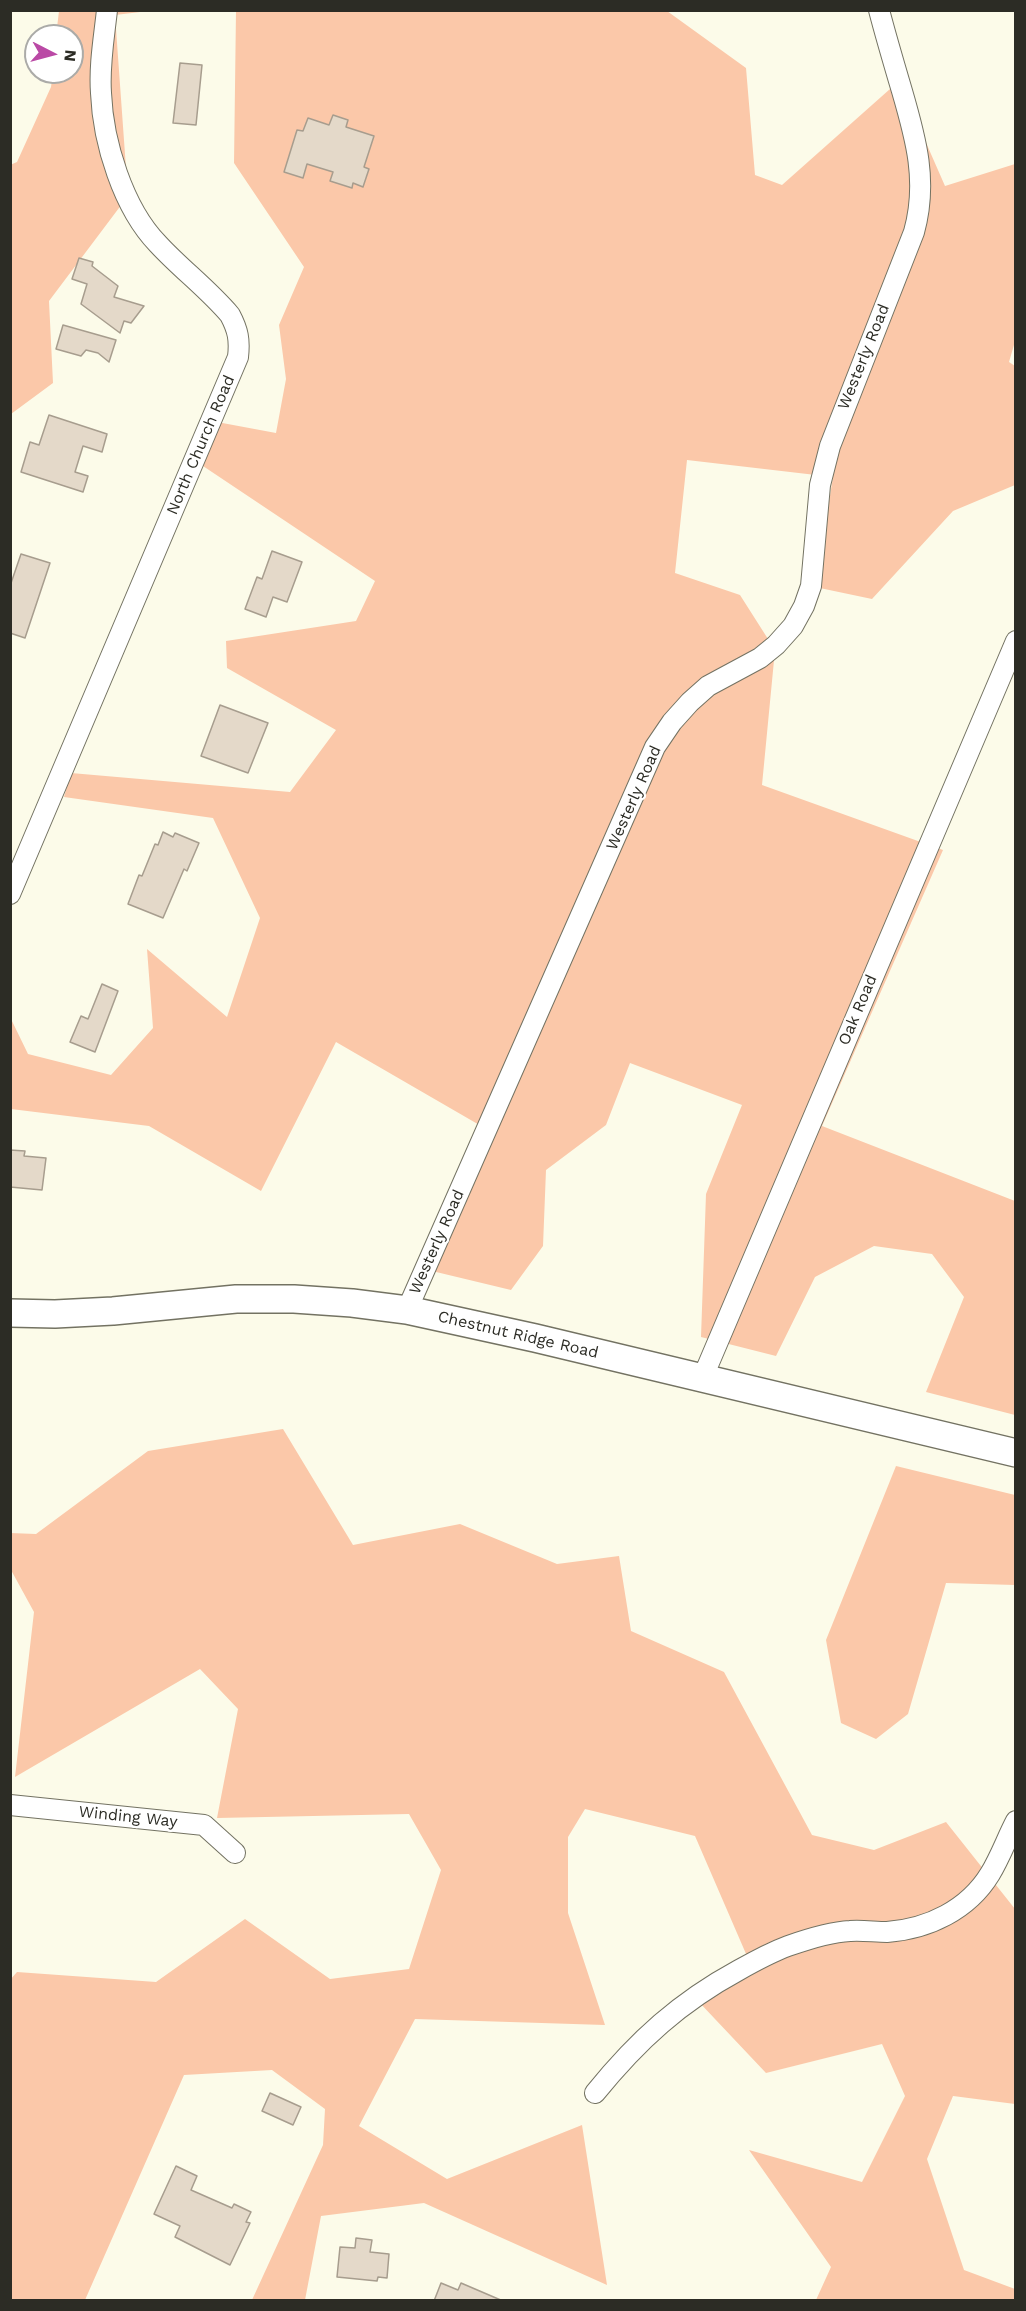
<!DOCTYPE html>
<style>
body{margin:0}
#map{position:relative;width:1026px;height:2311px;overflow:hidden;background:#fcfbe9;font-family:"Work Sans",sans-serif}
canvas{display:block}
.frame{position:absolute;inset:0;border:12px solid #2c2c25;pointer-events:none}
.north{position:absolute;left:24px;top:24px;width:60px;height:60px;box-sizing:border-box;background:#fff;border:2px solid #ababa8;border-radius:50%;rotate:96deg;font-size:16px;font-weight:700;line-height:24px;text-align:center;color:#2c2c25}
.north::after{content:'';display:block;margin:auto;width:21px;height:27px;background:#ba49a5;clip-path:polygon(50% 0,100% 100%,50% 72%,0 100%)}
</style>
<div id="map">
<canvas width="1026" height="2311"></canvas>
<div class="frame"></div>
<div class="north">N</div>
</div>
<script>
const context = document.querySelector('canvas').getContext('2d');
context.lineJoin = 'round';
function fillPath(path, color) { context.fillStyle = color; context.fill(path, 'evenodd'); }
function stroke(path, color, width, dash) { context.strokeStyle = color; context.lineWidth = width; context.lineCap = dash ? 'butt' : 'round'; context.setLineDash(dash || []); context.stroke(path); }
function write(font, color, halo, rows, align = 'center') {
  context.font = font + ' "Work Sans",sans-serif'; context.lineWidth = 4.5; context.setLineDash([]); context.textBaseline = 'middle'; context.strokeStyle = halo; context.fillStyle = color; for (const [text, x, y, turn = 0] of rows) {
    context.save(); context.translate(x, y); context.rotate((+turn || 0) * Math.PI / 180); context.textAlign = isNaN(turn) ? turn : align; if (halo) context.strokeText(text, 0, 0); context.fillText(text, 0, 0); context.restore();
  }
}
const green = new Path2D(`
 M 59,11 L 149,11 L 115,15 L 128,196 L 49,301 L 53,383 L 11,414 L 10,165 L 17,162 L 51,87 L 53,72 L 72,72 L 72,36 L 56,36 Z
 M 236,11 L 667,11 L 746,68 L 755,175 L 782,185 L 899,81 L 945,186 L 1015,164 L 1016,338 L 1009,362 L 1015,366 L 1015,485 L 953,511 L 872,599 L 815,587 L 833,477 L 687,460 L 675,573 L 740,595 L 775,650 L 762,785 L 943,850 L 822,1126 L 1015,1201 L 1015,1415 L 926,1392 L 964,1297 L 932,1254 L 874,1246 L 815,1277 L 776,1356 L 701,1337 L 706,1194 L 742,1105 L 630,1063 L 606,1125 L 546,1170 L 543,1246 L 511,1290 L 432,1271 L 488,1130 L 336,1042 L 261,1191 L 149,1126 L 11,1109 L 11,1019 L 28,1054 L 111,1075 L 153,1028 L 147,949 L 227,1017 L 260,918 L 213,818 L 64,797 L 71,773 L 290,792 L 336,730 L 227,668 L 226,641 L 356,621 L 375,581 L 200,464 L 217,422 L 276,433 L 286,379 L 279,325 L 304,267 L 234,163 Z
 M 283,1429 L 353,1545 L 460,1524 L 557,1564 L 619,1556 L 631,1631 L 724,1672 L 812,1835 L 874,1850 L 946,1822 L 1015,1909 L 1015,2104 L 953,2096 L 927,2159 L 964,2270 L 1015,2289 L 1015,2300 L 816,2300 L 831,2267 L 749,2150 L 862,2182 L 905,2096 L 882,2044 L 766,2073 L 698,2001 L 753,1970 L 695,1836 L 585,1809 L 568,1837 L 568,1913 L 605,2025 L 415,2019 L 359,2126 L 447,2179 L 582,2125 L 607,2285 L 424,2203 L 321,2216 L 305,2300 L 252,2300 L 323,2145 L 325,2109 L 272,2070 L 184,2075 L 85,2300 L 11,2300 L 10,1980 L 17,1972 L 156,1982 L 245,1919 L 330,1979 L 409,1969 L 441,1870 L 409,1814 L 217,1818 L 238,1709 L 200,1669 L 15,1777 L 34,1612 L 11,1570 L 10,1533 L 36,1534 L 148,1451 Z
 M 896,1466 L 1015,1495 L 1015,1585 L 946,1583 L 908,1714 L 876,1739 L 841,1723 L 826,1640 Z`);
const building = new Path2D(`
 M 180,63 L 202,65 L 196,125 L 173,123 Z
 M 333,115 L 348,120 L 346,127 L 374,136 L 364,167 L 369,169 L 363,187 L 353,183 L 352,188 L 330,181 L 333,172 L 307,164 L 303,178 L 284,172 L 297,130 L 303,131 L 308,118 L 329,125 Z
 M 79,258 L 93,262 L 92,266 L 118,286 L 114,297 L 144,306 L 131,323 L 124,321 L 120,333 L 81,304 L 87,284 L 72,279 Z
 M 63,325 L 116,340 L 109,362 L 98,353 L 86,350 L 81,356 L 56,349 Z
 M 49,415 L 107,434 L 102,452 L 83,446 L 75,472 L 88,476 L 83,492 L 21,472 L 30,442 L 39,445 Z
 M 272,551 L 302,562 L 287,602 L 273,597 L 266,617 L 245,609 L 257,577 L 262,579 Z
 M 21,554 L 50,563 L 25,638 L 10,633 L 10,586 Z
 M 220,705 L 268,723 L 248,773 L 201,756 Z
 M 163,832 L 173,837 L 175,833 L 199,843 L 187,871 L 184,869 L 163,918 L 128,904 L 139,875 L 142,876 L 155,844 L 158,845 Z
 M 102,984 L 118,991 L 95,1052 L 70,1042 L 81,1016 L 88,1019 Z
 M 10,1150 L 25,1151 L 24,1156 L 46,1158 L 42,1190 L 10,1187 Z
 M 270,2093 L 301,2107 L 293,2125 L 262,2111 Z
 M 176,2166 L 197,2176 L 191,2190 L 232,2208 L 234,2204 L 251,2212 L 246,2222 L 250,2223 L 230,2265 L 175,2237 L 180,2226 L 154,2214 Z
 M 356,2238 L 372,2240 L 370,2252 L 389,2254 L 387,2278 L 378,2277 L 377,2281 L 337,2277 L 340,2247 L 355,2248 Z
 M 441,2283 L 458,2290 L 461,2283 L 503,2301 L 434,2301 Z`);
const street = new Path2D(`
 M 10,894 L 238,357 C 240,340 238,330 230,315 C 208,289 181,269 158,244 C 123,208 103,142 101,93 C 99,65 104,38 107,10
 M 407,1310 L 655,747 L 672,722 L 690,702 L 708,686 L 760,658 L 776,645 L 793,626 L 804,606 L 811,586 L 820,485 L 830,446 L 914,232 C 928,182 916,139 902,91 C 894,64 886,37 879,10
 M 702,1379 L 1016,641
 M 10,1805 L 204,1825 L 235,1853
 M 595,2093 C 638,2040 680,2002 739,1970 C 755,1961 772,1952 788,1946 C 808,1939 830,1932 850,1931 C 862,1930 875,1932 887,1932 C 928,1929 968,1910 990,1874 C 1000,1858 1007,1838 1016,1821`);
const secondary = new Path2D(`
 M 10,1313 L 55,1314 L 113,1311 L 236,1299 L 294,1299 L 352,1303 L 407,1310 L 535,1338 L 1016,1453`);
const streetNames = [
 ["Westerly Road",864,357,-68],
 ["North Church Road",201,445,-67],
 ["Westerly Road",634,798,-66],
 ["Oak Road",858,1010,-67],
 ["Westerly Road",437,1242,-66],
 ["Chestnut Ridge Road",518,1335,13],
 ["Winding Way",128,1817,6]
];
fillPath(green, '#fbc8a9');
fillPath(building, '#e4d9c9');
stroke(building, '#a79d8e', 1.5);
stroke(street, '#737262', 22);
stroke(secondary, '#737262', 30);
stroke(street, '#fff', 20);
stroke(secondary, '#fff', 27);
write('16px', '#2c2c25', '#fff', streetNames);
</script>
